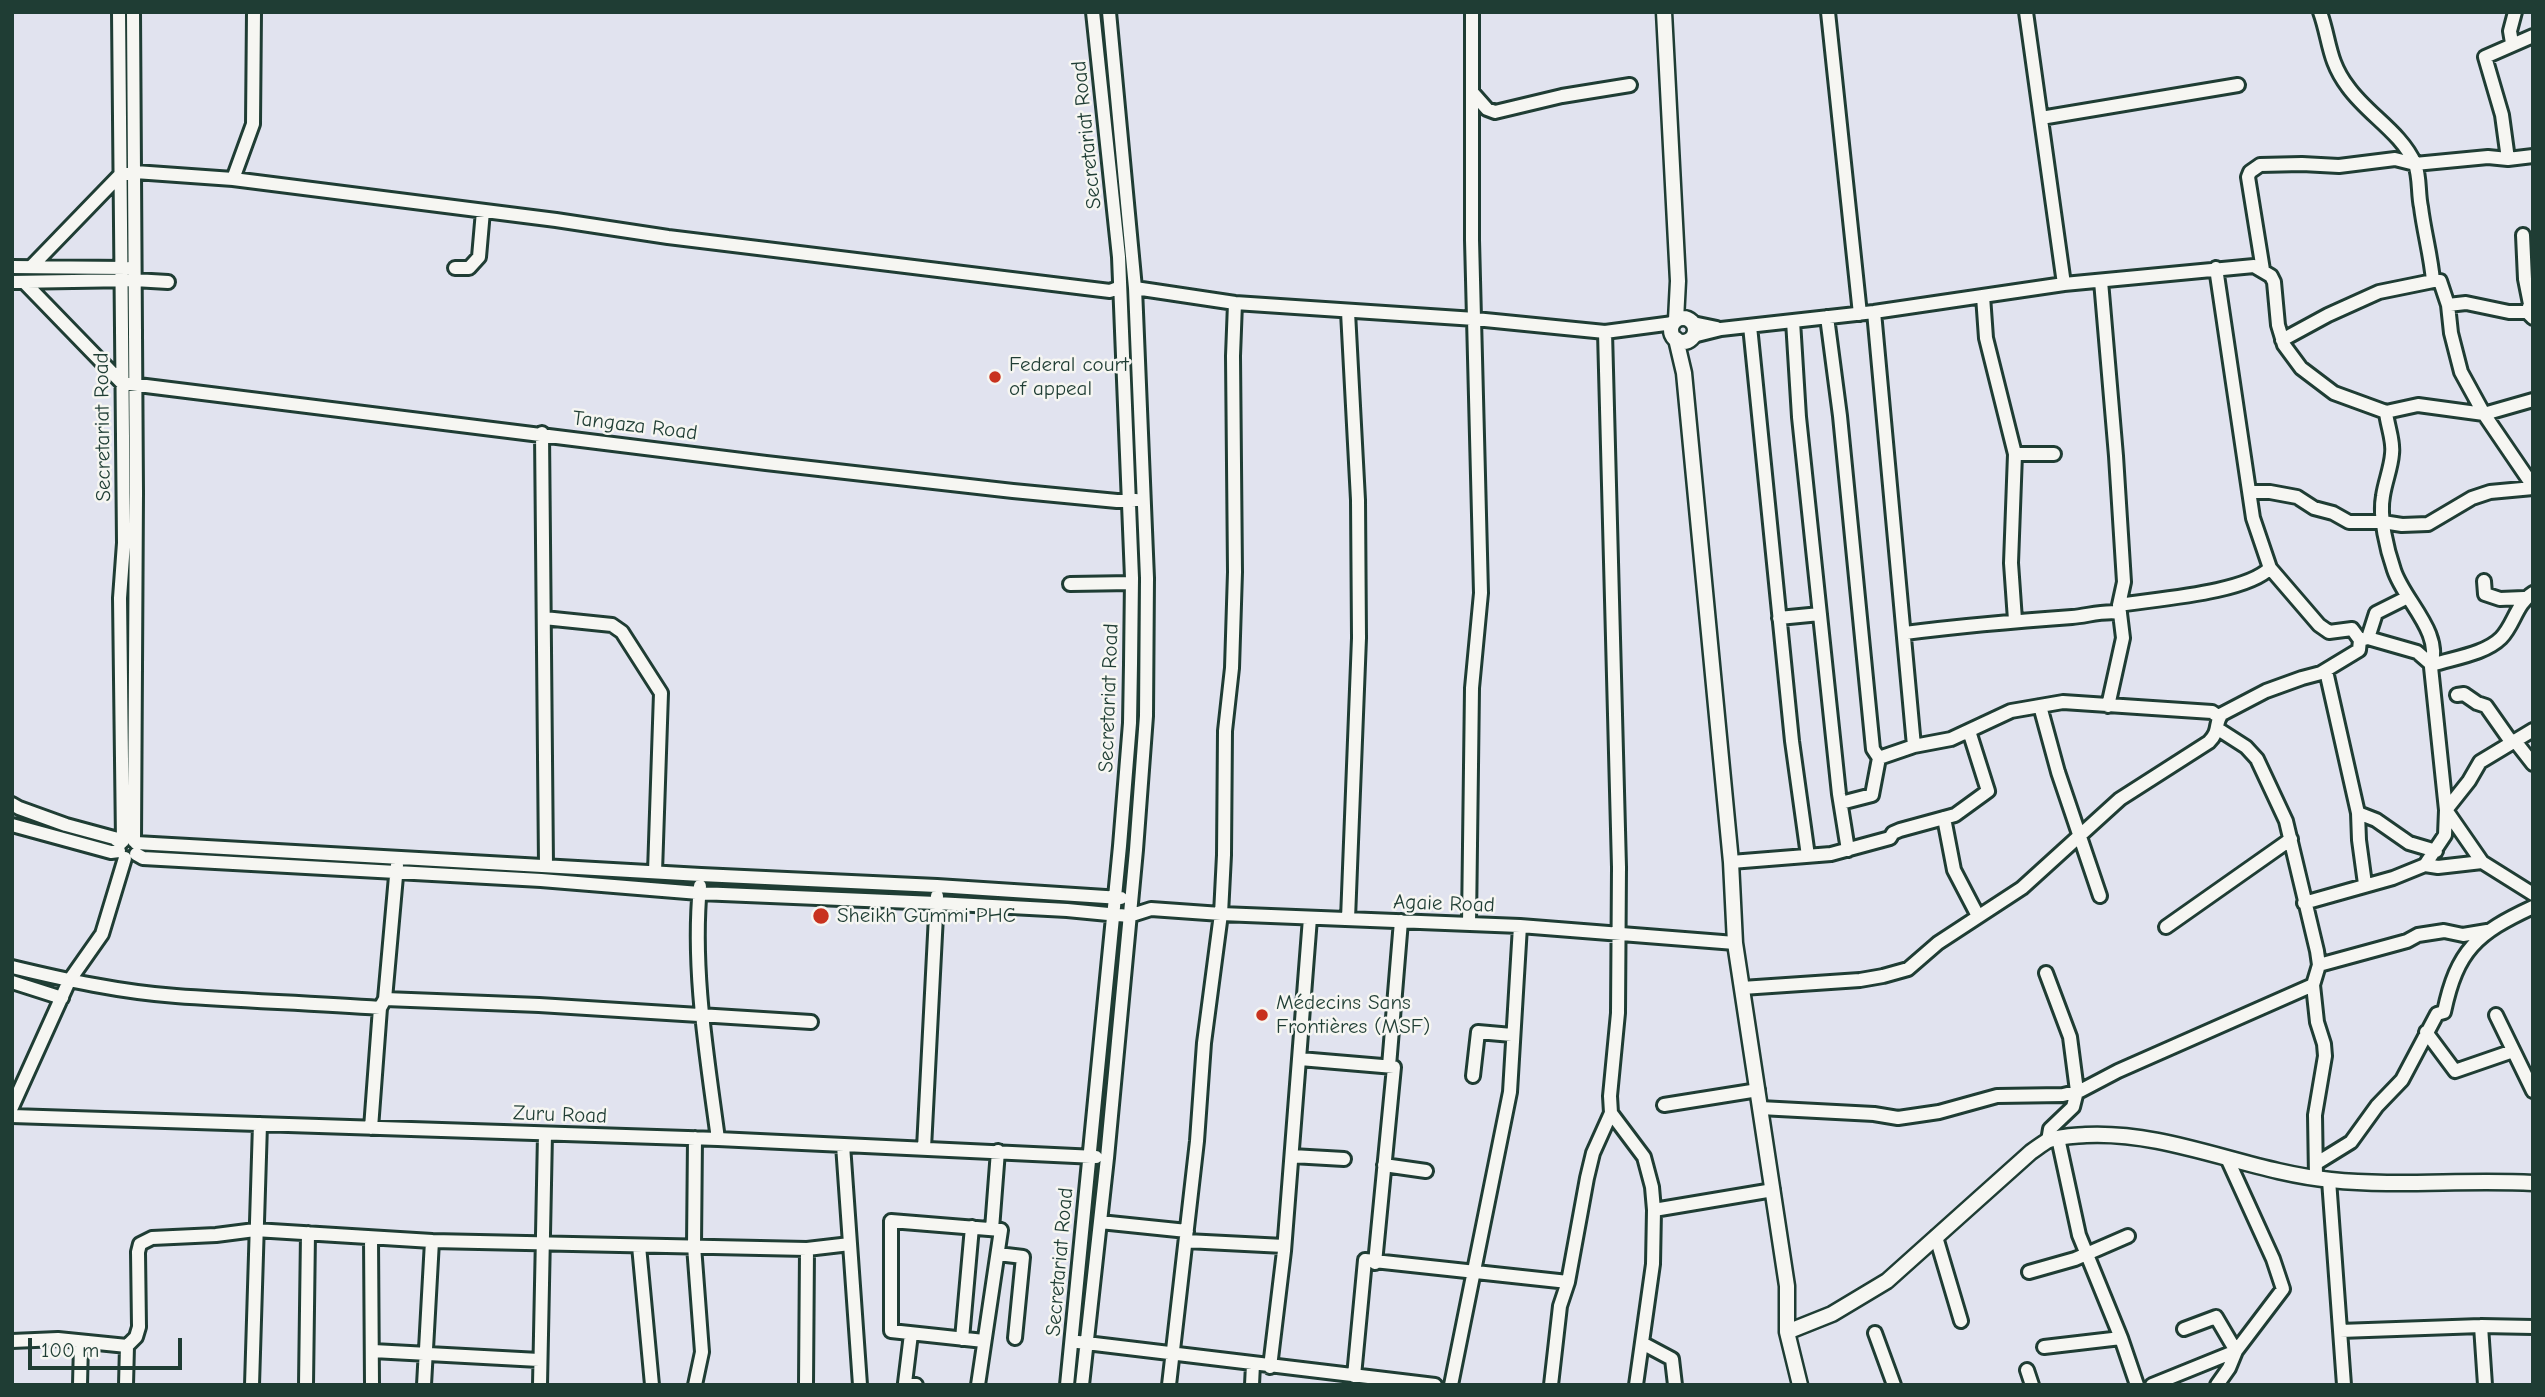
<!DOCTYPE html>
<meta charset="utf-8">
<style>
body{margin:0}
#map{position:relative;width:2545px;height:1397px;overflow:hidden;background:#e1e3ef;font-family:"Comic Neue",sans-serif}
canvas{display:block}
.frame{position:absolute;inset:0;border:14px solid #1f3d34;pointer-events:none}
.scale{position:absolute;left:28px;top:1338px;width:154px;height:32px;box-sizing:border-box;border:4px solid #1f3d34;border-top:0;padding-left:9px;font-size:21px;line-height:24px;white-space:nowrap;color:#1f3d34;-webkit-text-stroke:5px #f6f6f2;paint-order:stroke}
</style>
<div id="map">
<canvas width="2545" height="1397"></canvas>
<div class="frame"></div>
<div class="scale">100 m</div>
</div>
<script>
const context = document.querySelector('canvas').getContext('2d');
context.lineJoin = 'round';
function stroke(path, color, width, dash) { context.strokeStyle = color; context.lineWidth = width; context.lineCap = dash ? 'butt' : 'round'; context.setLineDash(dash || []); context.stroke(path); }
function write(font, color, halo, rows, align = 'center') {
  context.font = font + ' "Comic Neue",sans-serif'; context.lineWidth = 5; context.setLineDash([]); context.textBaseline = 'middle'; context.strokeStyle = halo; context.fillStyle = color; for (const [text, x, y, turn = 0] of rows) {
    context.save(); context.translate(x, y); context.rotate((+turn || 0) * Math.PI / 180); context.textAlign = isNaN(turn) ? turn : align; if (halo) context.strokeText(text, 0, 0); context.fillText(text, 0, 0); context.restore();
  }
}
const minor = new Path2D(`
 M 119,12 L 124,543 L 120,598 L 123,841
 M 133,12 L 136,493 L 134,841
 M 1828,12 L 1860,314
 M 2026,12 L 2064,284
 M 2320,12 C 2330,40 2328,61 2348,87 C 2368,115 2401,132 2415,164 C 2420,177 2418,194 2421,207 C 2424,232 2431,256 2433,281 L 2440,281 L 2448,305 L 2451,333 L 2461,372 L 2484,414 L 2533,486
 M 2512,43 L 2510,31 L 2515,12
 M 1472,92 L 1487,109 L 1495,112 L 1562,96 L 1630,85
 M 2041,118 L 2238,85
 M 2508,159 L 2502,115 L 2485,57 L 2533,36
 M 233,179 L 253,124 L 254,12
 M 2523,235 L 2525,279 L 2530,304 L 2527,312
 M 12,267 L 127,268
 M 31,267 L 120,175 L 135,172 L 233,179 L 556,220 L 668,237 L 1110,291 L 1120,287
 M 455,268 L 469,268 L 479,257 L 483,211
 M 2216,268 L 2253,518 L 2270,568 L 2319,625 L 2329,632 L 2352,629 L 2360,640
 M 2263,270 L 2248,177 L 2250,172 L 2260,165 L 2302,164 L 2339,166 L 2395,159 L 2415,164 L 2488,157 L 2508,159 L 2533,156
 M 2101,281 L 2116,456 L 2124,582 L 2119,605 L 2123,638 L 2108,706
 M 12,282 L 134,280 L 168,282
 M 25,283 L 122,383 L 766,463 L 1013,491 L 1117,501 L 1136,500
 M 1135,288 L 1235,303 L 1475,319 L 1605,332 L 1673,323
 M 1983,296 L 1986,338 L 2015,454 L 2011,563 L 2015,620
 M 2448,305 L 2466,303 L 2509,312 L 2527,312 L 2533,318
 M 1348,312 L 1358,500 L 1359,638 L 1348,919
 M 1874,312 L 1914,746
 M 1827,317 L 1840,416 L 1873,749 L 1879,758
 M 1793,321 L 1799,417 L 1839,794 L 1848,850
 M 1693,323 L 1717,328
 M 1750,326 L 1792,741 L 1808,856
 M 1693,336 L 1721,329 L 1874,312 L 2064,284 L 2254,266 L 2271,276 L 2274,282 L 2278,325 L 2284,345 L 2301,368 L 2334,393 L 2386,412 L 2418,405 L 2484,414 L 2533,400
 M 2282,340 L 2328,315 L 2379,292 L 2433,281
 M 2386,412 C 2387,425 2394,441 2392,454 C 2391,468 2385,482 2383,496 C 2379,517 2387,550 2394,570 C 2404,601 2443,632 2431,667 L 2446,810 L 2482,862
 M 542,433 L 546,865
 M 2015,454 L 2054,454
 M 2250,492 L 2270,492 L 2297,497 L 2314,508 L 2333,513 L 2349,522 L 2383,522 L 2402,525 L 2428,524 L 2472,498 L 2490,492 L 2533,488
 M 2484,581 L 2485,594 L 2500,599 L 2524,598
 M 1070,584 L 1132,583
 M 2119,605 C 2155,599 2246,593 2270,568
 M 544,618 L 612,625 L 622,632 L 661,693 L 655,872
 M 1779,618 L 1820,614
 M 1905,633 C 1960,626 2016,621 2072,617 C 2087,616 2104,610 2120,613
 M 2368,638 L 2417,652 L 2432,665 C 2453,658 2485,654 2501,638 C 2514,625 2516,604 2533,593
 M 2326,671 L 2358,813 L 2359,840 L 2365,884
 M 2457,695 L 2464,694 L 2477,703 L 2486,706 L 2512,743
 M 2040,706 L 2058,772 L 2100,896
 M 2218,729 L 2246,747 L 2257,759 L 2286,821 L 2317,951 L 2319,965 L 2313,985 L 2317,1022 L 2324,1044 L 2325,1056 L 2315,1115 L 2316,1177
 M 2515,741 L 2533,764
 M 1841,803 L 1872,795 L 1879,758 L 1914,746 L 1951,739 L 2011,711 L 2063,702 L 2212,712 L 2219,717
 M 12,804 L 19,808 L 66,825 L 114,838 L 121,843
 M 2358,813 L 2376,820 L 2409,843 L 2436,851
 M 1944,818 L 1954,870 L 1978,916
 M 12,825 L 111,852 L 119,851
 M 136,843 L 701,875 L 937,886 L 1121,898
 M 136,854 L 143,858 L 541,880 L 699,893 L 936,903 L 1067,910 L 1129,916 L 1151,909 L 1221,914 L 1520,926 L 1735,943
 M 1731,862 L 1831,854 L 1890,838 L 1893,833 L 1900,830 L 1955,815 L 1988,791 L 1969,731
 M 2425,865 L 2438,867 L 2482,862 L 2533,894
 M 700,886 C 692,970 707,1056 718,1139
 M 2304,903 L 2393,878 L 2425,865 L 2445,835 L 2446,810 L 2469,781 L 2480,762 L 2533,730
 M 1469,924 L 1472,688 L 1481,593 L 1472,240 L 1472,12
 M 2166,927 L 2291,839
 M 2319,965 L 2407,941 L 2418,935 L 2444,931 L 2463,935 L 2487,931
 M 12,967 C 66,980 121,992 176,996 C 244,1001 312,1003 380,1008
 M 2046,973 L 2070,1037 L 2077,1091 L 2073,1107 L 2050,1129 L 2048,1141
 M 12,982 L 62,998
 M 1742,988 L 1860,980 L 1883,976 L 1908,969 L 1938,943 L 2022,888 L 2120,799 L 2209,742 C 2221,730 2214,723 2222,714 L 2266,691 L 2302,678 L 2321,673 L 2359,650 L 2360,640 L 2368,638 L 2376,613 L 2406,598
 M 385,999 L 539,1005 L 811,1022
 M 2496,1015 L 2533,1091
 M 2426,1032 L 2455,1071 L 2513,1051
 M 1300,1059 L 1394,1067 L 1375,1263
 M 1389,1066 L 1401,921
 M 1473,1076 L 1478,1032 L 1512,1035
 M 1664,1105 L 1758,1090
 M 12,1107 L 69,981 L 102,934 L 125,858
 M 1760,1108 L 1874,1114 L 1898,1118 L 1939,1112 L 1997,1096 L 2063,1095 L 2080,1091 L 2118,1071 L 2313,985
 M 1611,1113 L 1644,1157 L 1652,1187 L 1654,1210 L 1653,1264 L 1636,1385
 M 12,1116 L 718,1139 L 1096,1157
 M 371,1128 L 380,1008 L 385,999 L 397,865
 M 695,1138 L 694,1246 L 702,1352 L 695,1385
 M 2058,1138 L 2079,1235 L 2121,1338 L 2137,1385
 M 843,1145 L 860,1385
 M 924,1148 L 937,896
 M 1292,1156 L 1344,1159
 M 2317,1163 L 2351,1142 L 2377,1106 L 2402,1080 L 2437,1014 L 2444,1012 C 2457,950 2477,933 2533,907
 M 1384,1165 L 1426,1171
 M 2329,1180 L 2344,1385
 M 1654,1210 L 1773,1190
 M 1100,1222 L 1187,1231
 M 992,1229 L 998,1151
 M 1936,1237 L 1961,1321
 M 371,1238 L 372,1385
 M 432,1241 L 807,1249 L 850,1244
 M 1186,1241 L 1284,1246
 M 639,1246 L 652,1385
 M 998,1254 L 1023,1257 L 1015,1338
 M 2029,1272 L 2075,1259 L 2128,1236
 M 2481,1326 L 2485,1385
 M 2340,1331 L 2481,1326 L 2533,1327
 M 1875,1333 L 1894,1385
 M 911,1334 L 905,1383 L 916,1385
 M 962,1339 L 972,1227
 M 12,1341 L 58,1339 L 127,1346
 M 1078,1342 L 1435,1385
 M 1642,1343 L 1672,1359 L 1675,1385
 M 2044,1347 L 2121,1338
 M 373,1351 L 539,1360
 M 1270,1367 L 1284,1251 L 1310,918
 M 2027,1370 L 2032,1385
 M 1354,1376 L 1365,1260 L 1568,1282
 M 80,1385 L 81,1343
 M 126,1385 L 127,1346 L 136,1337 L 139,1327 L 138,1252 L 140,1244 L 152,1238 L 216,1235 L 255,1230 L 432,1241 L 424,1385
 M 252,1385 L 260,1124
 M 306,1385 L 308,1233
 M 540,1385 L 545,1134
 M 806,1385 L 807,1249
 M 978,1385 L 1001,1230 L 891,1221 L 891,1331 L 984,1341
 M 1067,1385 L 1120,846 L 1130,723 L 1131,664 L 1132,578 L 1119,257 L 1093,12
 M 1082,1385 L 1107,1158 L 1136,850 L 1146,716 L 1147,578 L 1135,288 L 1109,12
 M 1169,1385 L 1197,1141 L 1204,1043 L 1221,914 L 1224,855 L 1225,731 L 1232,668 L 1235,572 L 1233,356 L 1235,303
 M 1252,1385 L 1253,1364
 M 1451,1385 L 1510,1092 L 1520,926
 M 1551,1385 L 1560,1306 L 1568,1282 L 1587,1178 L 1593,1153 L 1611,1113 L 1610,1096 L 1618,1013 L 1619,867 L 1605,332
 M 2152,1385 L 2236,1351 L 2216,1317 L 2184,1329
 M 2217,1385 L 2229,1368 L 2236,1351 L 2283,1289 L 2273,1259 L 2227,1158`);
const tertiary = new Path2D(`
 M 1664,12 L 1678,281 L 1676,320
 M1671 330a12 12 0 1 1 24 0a12 12 0 1 1-24 0Z
 M 1676,339 L 1684,373 L 1731,862 L 1735,943 L 1787,1286 L 1787,1332 L 1800,1385
 M 1787,1332 L 1832,1314 L 1887,1281 L 2031,1152 C 2037,1148 2043,1143 2049,1140 C 2061,1136 2074,1136 2086,1135 C 2170,1131 2248,1172 2331,1180 C 2398,1187 2466,1179 2533,1183`);
const markers = [
 [995,377,7,"#c8321e"],
 [821,916,9,"#c8321e"],
 [1262,1015,7,"#c8321e"]
];
const streetNames = [
 ["Secretariat Road",1087,135,-96],
 ["Tangaza Road",635,426,7],
 ["Secretariat Road",103,427,-91],
 ["Secretariat Road",1109,698,-88],
 ["Agaie Road",1444,904,2],
 ["Zuru Road",560,1115,2],
 ["Secretariat Road",1060,1262,-85]
];
const poiNames = [
 ["Federal court",1009,365],
 ["of appeal",1009,389],
 ["Sheikh Gummi PHC",837,916],
 ["Médecins Sans",1276,1003],
 ["Frontières (MSF)",1276,1027]
];
stroke(minor, '#1f3d34', 18);
stroke(tertiary, '#1f3d34', 19);
stroke(minor, '#f6f6f2', 12);
stroke(tertiary, '#f6f6f2', 14);
for (const [x, y, r, color] of markers) { const dot = new Path2D(); dot.arc(x, y, r, 0, 2 * Math.PI); context.fillStyle = color; context.fill(dot); stroke(dot, '#f6f6f2', 2.5); }
write('21px', '#1f3d34', '#f6f6f2', streetNames);
write('21px', '#1f3d34', '#f6f6f2', poiNames, 'left');
</script>
